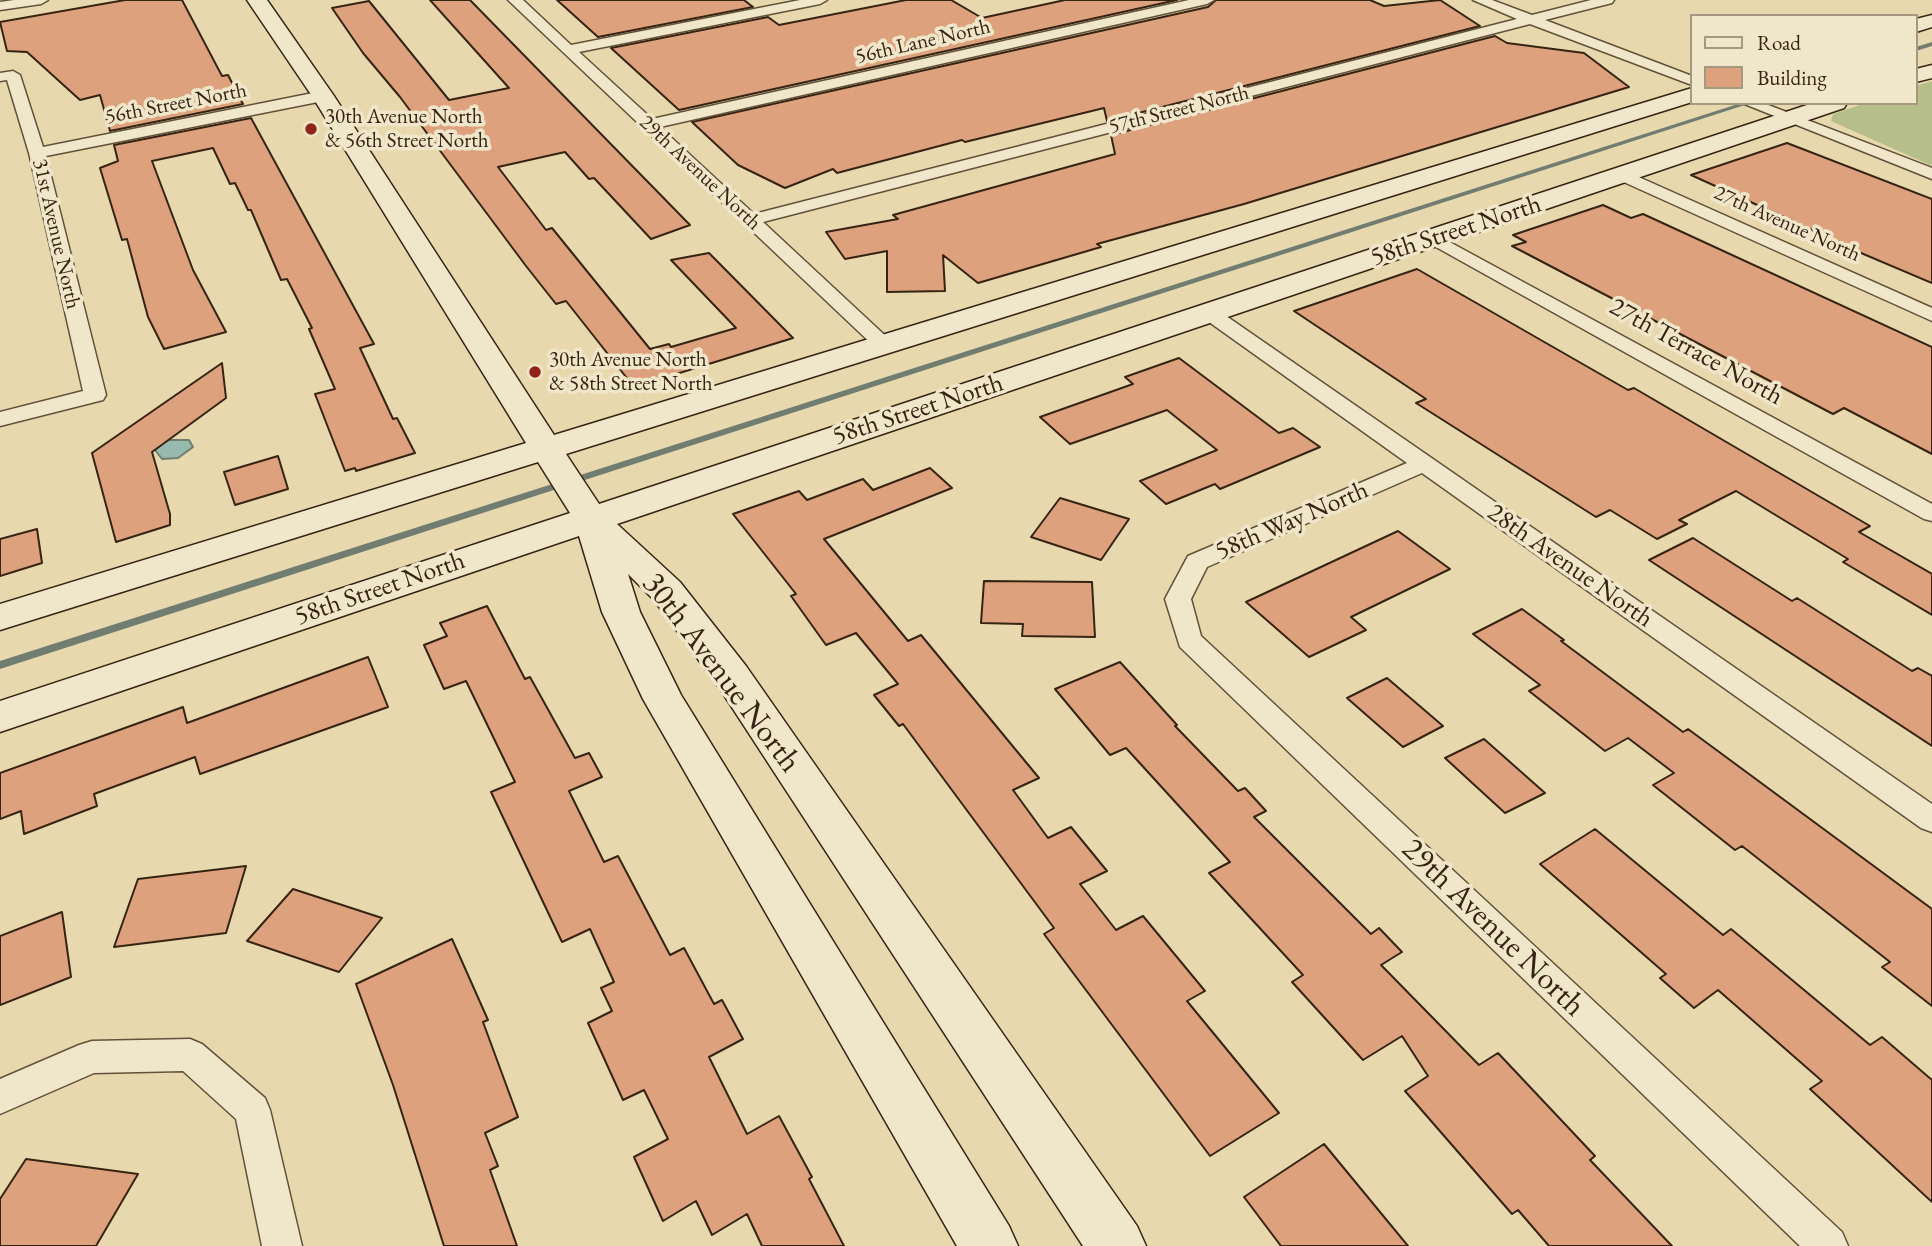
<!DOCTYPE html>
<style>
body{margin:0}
#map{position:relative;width:1932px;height:1246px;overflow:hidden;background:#e8d8ad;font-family:"EB Garamond",serif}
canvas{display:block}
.legend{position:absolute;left:1690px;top:14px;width:228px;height:91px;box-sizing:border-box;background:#f0e6ca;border:2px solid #a69880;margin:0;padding:9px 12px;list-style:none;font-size:21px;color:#362412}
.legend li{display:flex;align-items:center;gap:14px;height:35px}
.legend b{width:35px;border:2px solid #a69880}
</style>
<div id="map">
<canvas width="1932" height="1246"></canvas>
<ul class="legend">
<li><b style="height:9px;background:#f0e6ca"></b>Road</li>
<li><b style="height:19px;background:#dea17d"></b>Building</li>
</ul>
</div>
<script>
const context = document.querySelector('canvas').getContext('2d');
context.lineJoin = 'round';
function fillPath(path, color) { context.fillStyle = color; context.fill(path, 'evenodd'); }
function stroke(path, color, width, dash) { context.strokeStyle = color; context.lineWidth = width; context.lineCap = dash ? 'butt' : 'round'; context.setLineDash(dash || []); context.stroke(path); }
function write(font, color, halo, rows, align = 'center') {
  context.font = font + ' "EB Garamond",serif'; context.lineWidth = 7; context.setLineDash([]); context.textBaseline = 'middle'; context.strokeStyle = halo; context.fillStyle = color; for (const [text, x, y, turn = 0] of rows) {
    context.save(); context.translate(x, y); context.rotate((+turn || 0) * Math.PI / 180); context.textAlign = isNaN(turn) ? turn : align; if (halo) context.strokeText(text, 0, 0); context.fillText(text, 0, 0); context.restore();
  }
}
const green = new Path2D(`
 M 1932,81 L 1932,166 L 1831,121 L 1833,114 L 1866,103 L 1916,103 L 1916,86 Z`);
const water = new Path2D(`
 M 161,440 L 189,440 L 193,447 L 178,458 L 162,459 L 152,446 Z`);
const stream = new Path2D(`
 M 1932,42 L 1932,46 L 1916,51 L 1916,47 Z
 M 1741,103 L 1751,103 L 0,669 L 0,661 Z`);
const building = new Path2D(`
 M 125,0 L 182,0 L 222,76 L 228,75 L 243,104 L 110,131 L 100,95 L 80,100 L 27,52 L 7,51 L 0,22 Z
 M 430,0 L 470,0 L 690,225 L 651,239 L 594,178 L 589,179 L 565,152 L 498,167 L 546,230 L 552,228 L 650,349 L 669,344 L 671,347 L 736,328 L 671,260 L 709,253 L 793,338 L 634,387 L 566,301 L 556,304 L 526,266 L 400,97 L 363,53 L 332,8 L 369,1 L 449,100 L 509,88 Z
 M 557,0 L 744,0 L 753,7 L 598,37 Z
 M 906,0 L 951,0 L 982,18 L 1065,0 L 1177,0 L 679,110 L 611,48 L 768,17 L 779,25 Z
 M 1216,0 L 1370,0 L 1384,6 L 1440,0 L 1480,26 L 1107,121 L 1104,108 L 965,142 L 962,140 L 837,173 L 833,169 L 785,188 L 738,165 L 692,122 L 1208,7 Z
 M 1495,36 L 1507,43 L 1584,53 L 1629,87 L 1244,204 L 1097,244 L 1101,247 L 978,283 L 943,255 L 945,291 L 887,292 L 887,251 L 845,259 L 826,232 L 898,219 L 893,215 L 1115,154 L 1111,135 Z
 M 251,118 L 374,344 L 360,348 L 393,419 L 397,418 L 415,453 L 356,471 L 355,468 L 345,471 L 315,394 L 335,389 L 309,329 L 312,328 L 287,279 L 281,280 L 251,210 L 248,210 L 235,183 L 230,184 L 213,148 L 152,161 L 193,270 L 226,332 L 164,349 L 148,317 L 127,239 L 122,240 L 100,168 L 118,161 L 114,145 Z
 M 1787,143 L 1932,199 L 1932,283 L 1828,239 L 1830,238 L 1691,175 Z
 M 1603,205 L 1631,218 L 1643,214 L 1932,347 L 1932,454 L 1844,408 L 1833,414 L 1512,246 L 1526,242 L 1513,235 Z
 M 1417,269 L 1628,390 L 1634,388 L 1870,526 L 1859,532 L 1932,574 L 1932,615 L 1843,562 L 1848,559 L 1736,491 L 1679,520 L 1687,524 L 1657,539 L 1610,510 L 1596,517 L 1416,403 L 1426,399 L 1294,311 Z
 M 1179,358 L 1279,433 L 1293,428 L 1320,447 L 1220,489 L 1215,484 L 1166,504 L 1140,481 L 1217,450 L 1167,410 L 1070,444 L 1040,417 L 1133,384 L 1125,377 Z
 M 222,363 L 226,398 L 152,452 L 170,514 L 170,525 L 116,542 L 92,453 Z
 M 278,456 L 288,489 L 235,505 L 224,472 Z
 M 930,468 L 952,488 L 824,539 L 908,641 L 921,635 L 1039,778 L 1013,790 L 1048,838 L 1071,827 L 1107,871 L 1080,884 L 1116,930 L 1143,916 L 1205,991 L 1187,1001 L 1279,1113 L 1210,1156 L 1044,934 L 1054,928 L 903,724 L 899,726 L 874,695 L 898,684 L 856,633 L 826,645 L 791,596 L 796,594 L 733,514 L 799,491 L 807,500 L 863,479 L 873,490 Z
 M 1060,498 L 1129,519 L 1101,560 L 1031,537 Z
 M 37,529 L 42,563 L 0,576 L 0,539 Z
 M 1398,531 L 1450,569 L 1351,617 L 1366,630 L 1309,657 L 1246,602 Z
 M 1693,538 L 1792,601 L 1797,598 L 1912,671 L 1918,668 L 1932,676 L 1932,746 L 1649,560 Z
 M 984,581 L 1092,582 L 1095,637 L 1022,636 L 1023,624 L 981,623 Z
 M 487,606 L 525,679 L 530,677 L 575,758 L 589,753 L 602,777 L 569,791 L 604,862 L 618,856 L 670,955 L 684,948 L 714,1004 L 722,1000 L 743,1039 L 709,1057 L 747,1134 L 779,1116 L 812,1177 L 809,1179 L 844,1246 L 762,1246 L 747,1214 L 712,1235 L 696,1201 L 663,1221 L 634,1157 L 668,1139 L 644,1090 L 623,1100 L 588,1023 L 612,1011 L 601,988 L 614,982 L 590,929 L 562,942 L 491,792 L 515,782 L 466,681 L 444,689 L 424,645 L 447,636 L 440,623 Z
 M 1522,609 L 1564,640 L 1561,641 L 1683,732 L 1688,729 L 1932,909 L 1932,1006 L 1882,967 L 1890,962 L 1742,846 L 1735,850 L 1653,785 L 1674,773 L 1628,738 L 1605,751 L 1529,691 L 1540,685 L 1473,634 Z
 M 368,657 L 388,707 L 200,774 L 195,757 L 94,794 L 97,806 L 24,834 L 21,811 L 0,819 L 0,773 L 183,707 L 187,723 Z
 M 1120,662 L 1177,725 L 1175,726 L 1238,791 L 1245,788 L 1266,811 L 1254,817 L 1371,934 L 1379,928 L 1402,952 L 1381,965 L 1479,1065 L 1498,1053 L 1595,1156 L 1590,1160 L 1672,1246 L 1549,1246 L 1518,1210 L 1512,1214 L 1405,1091 L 1428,1076 L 1402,1036 L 1363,1060 L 1292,982 L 1303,975 L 1209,873 L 1230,862 L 1126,748 L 1110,755 L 1055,689 Z
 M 1387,678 L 1443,726 L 1403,747 L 1347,698 Z
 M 1484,739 L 1545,793 L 1505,813 L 1445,758 Z
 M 1595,829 L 1723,935 L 1731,929 L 1870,1045 L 1882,1037 L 1932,1080 L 1932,1202 L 1810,1089 L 1822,1081 L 1718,990 L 1694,1008 L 1660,978 L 1666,974 L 1540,864 Z
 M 246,866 L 226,933 L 114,947 L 138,879 Z
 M 293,889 L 382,918 L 339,972 L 247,941 Z
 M 62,912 L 71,977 L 0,1005 L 0,936 Z
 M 452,939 L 488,1020 L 483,1022 L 518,1117 L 485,1133 L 498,1166 L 490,1170 L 517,1246 L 444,1246 L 393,1085 L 356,984 Z
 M 1324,1144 L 1408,1246 L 1281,1246 L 1244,1197 Z
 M 26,1159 L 138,1174 L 96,1246 L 0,1246 L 0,1199 Z`);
const street = new Path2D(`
 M 14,0 L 48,0 L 41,4 L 0,10 L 0,2 Z
 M 508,0 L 523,0 L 571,45 L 800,0 L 827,0 L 820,4 L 579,52 L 652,119 L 1189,0 L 1214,0 L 1207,4 L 660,127 L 754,214 L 1517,19 L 1473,0 L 1492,0 L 1532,15 L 1591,0 L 1614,0 L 1612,3 L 1545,20 L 1692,76 L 1692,85 L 1530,24 L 763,222 L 891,341 L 894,345 L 891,349 L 877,349 Z
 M 13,71 L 20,75 L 43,147 L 323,91 L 331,96 L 323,101 L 46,156 L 106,395 L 103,400 L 0,426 L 0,412 L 83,391 L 29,153 L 7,80 L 0,81 L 0,73 Z
 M 1742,103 L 1763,103 L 1932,168 L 1932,179 Z
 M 1623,170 L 1932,308 L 1932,321 L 1617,179 L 1615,175 Z
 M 1433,233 L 1932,504 L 1932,521 L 1924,519 L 1427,242 L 1424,238 Z
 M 1209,307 L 1216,309 L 1932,804 L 1932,832 L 1921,828 L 1422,473 L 1207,567 L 1191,599 L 1201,636 L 1842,1232 L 1848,1246 L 1800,1246 L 1180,647 L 1165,599 L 1188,556 L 1407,463 L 1202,317 L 1199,313 L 1202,309 Z
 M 190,1039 L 202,1044 L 265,1098 L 270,1110 L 302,1246 L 262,1246 L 236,1119 L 183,1071 L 94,1073 L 0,1114 L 0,1079 L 79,1045 L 92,1041 Z`);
const secondary = new Path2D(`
 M 247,0 L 267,0 L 334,96 L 554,435 L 1692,88 L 1692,102 L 566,454 L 599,504 L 1813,103 L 1847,103 L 1844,108 L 617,524 L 680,582 L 746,666 L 1137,1226 L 1146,1246 L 1083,1246 L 718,686 L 654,600 L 628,574 L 640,612 L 681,695 L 1009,1226 L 1018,1246 L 957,1246 L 643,699 L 602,612 L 579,536 L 0,732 L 0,701 L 570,513 L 538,462 L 0,630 L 0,604 L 526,443 L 312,96 Z
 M 1932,15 L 1932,27 L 1916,32 L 1916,19 Z
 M 1932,65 L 1932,78 L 1916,82 L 1916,69 Z`);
const markers = [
 [311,129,7,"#8f2418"],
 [535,372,7,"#8f2418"]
];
const farStreetnames = [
 ["56th Lane North",923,42,-13],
 ["56th Street North",176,104,-11],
 ["57th Street North",1179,110,-14],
 ["29th Avenue North",700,173,43],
 ["27th Avenue North",1787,224,24],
 ["31st Avenue North",56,234,77]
];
const farPoinames = [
 ["30th Avenue North",325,117],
 ["& 56th Street North",325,141],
 ["30th Avenue North",549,360],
 ["& 58th Street North",549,384]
];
const streetNames = [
 ["58th Street North",1456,231,-18],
 ["27th Terrace North",1696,352,29],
 ["58th Street North",918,410,-18],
 ["58th Way North",1292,521,-23],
 ["28th Avenue North",1570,566,35],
 ["58th Street North",380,589,-19]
];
const nearStreetnames = [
 ["30th Avenue North",721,673,53],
 ["29th Avenue North",1493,928,44]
];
fillPath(green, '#b6be89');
fillPath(water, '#97b9ae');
stroke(water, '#707d70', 2);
fillPath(stream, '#707d70');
fillPath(building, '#dea17d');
stroke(building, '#362412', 2);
stroke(street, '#625139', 3);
stroke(secondary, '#362412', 3);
fillPath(street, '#f0e6ca');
fillPath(secondary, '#f0e6ca');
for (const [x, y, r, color] of markers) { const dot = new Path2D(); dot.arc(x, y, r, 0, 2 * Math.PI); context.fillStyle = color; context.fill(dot); stroke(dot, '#f0e6ca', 2.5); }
write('21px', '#362412', '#f0e6ca', farStreetnames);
write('21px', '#362412', '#f0e6ca', farPoinames, 'left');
write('26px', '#362412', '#f0e6ca', streetNames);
write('32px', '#362412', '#f0e6ca', nearStreetnames);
</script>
